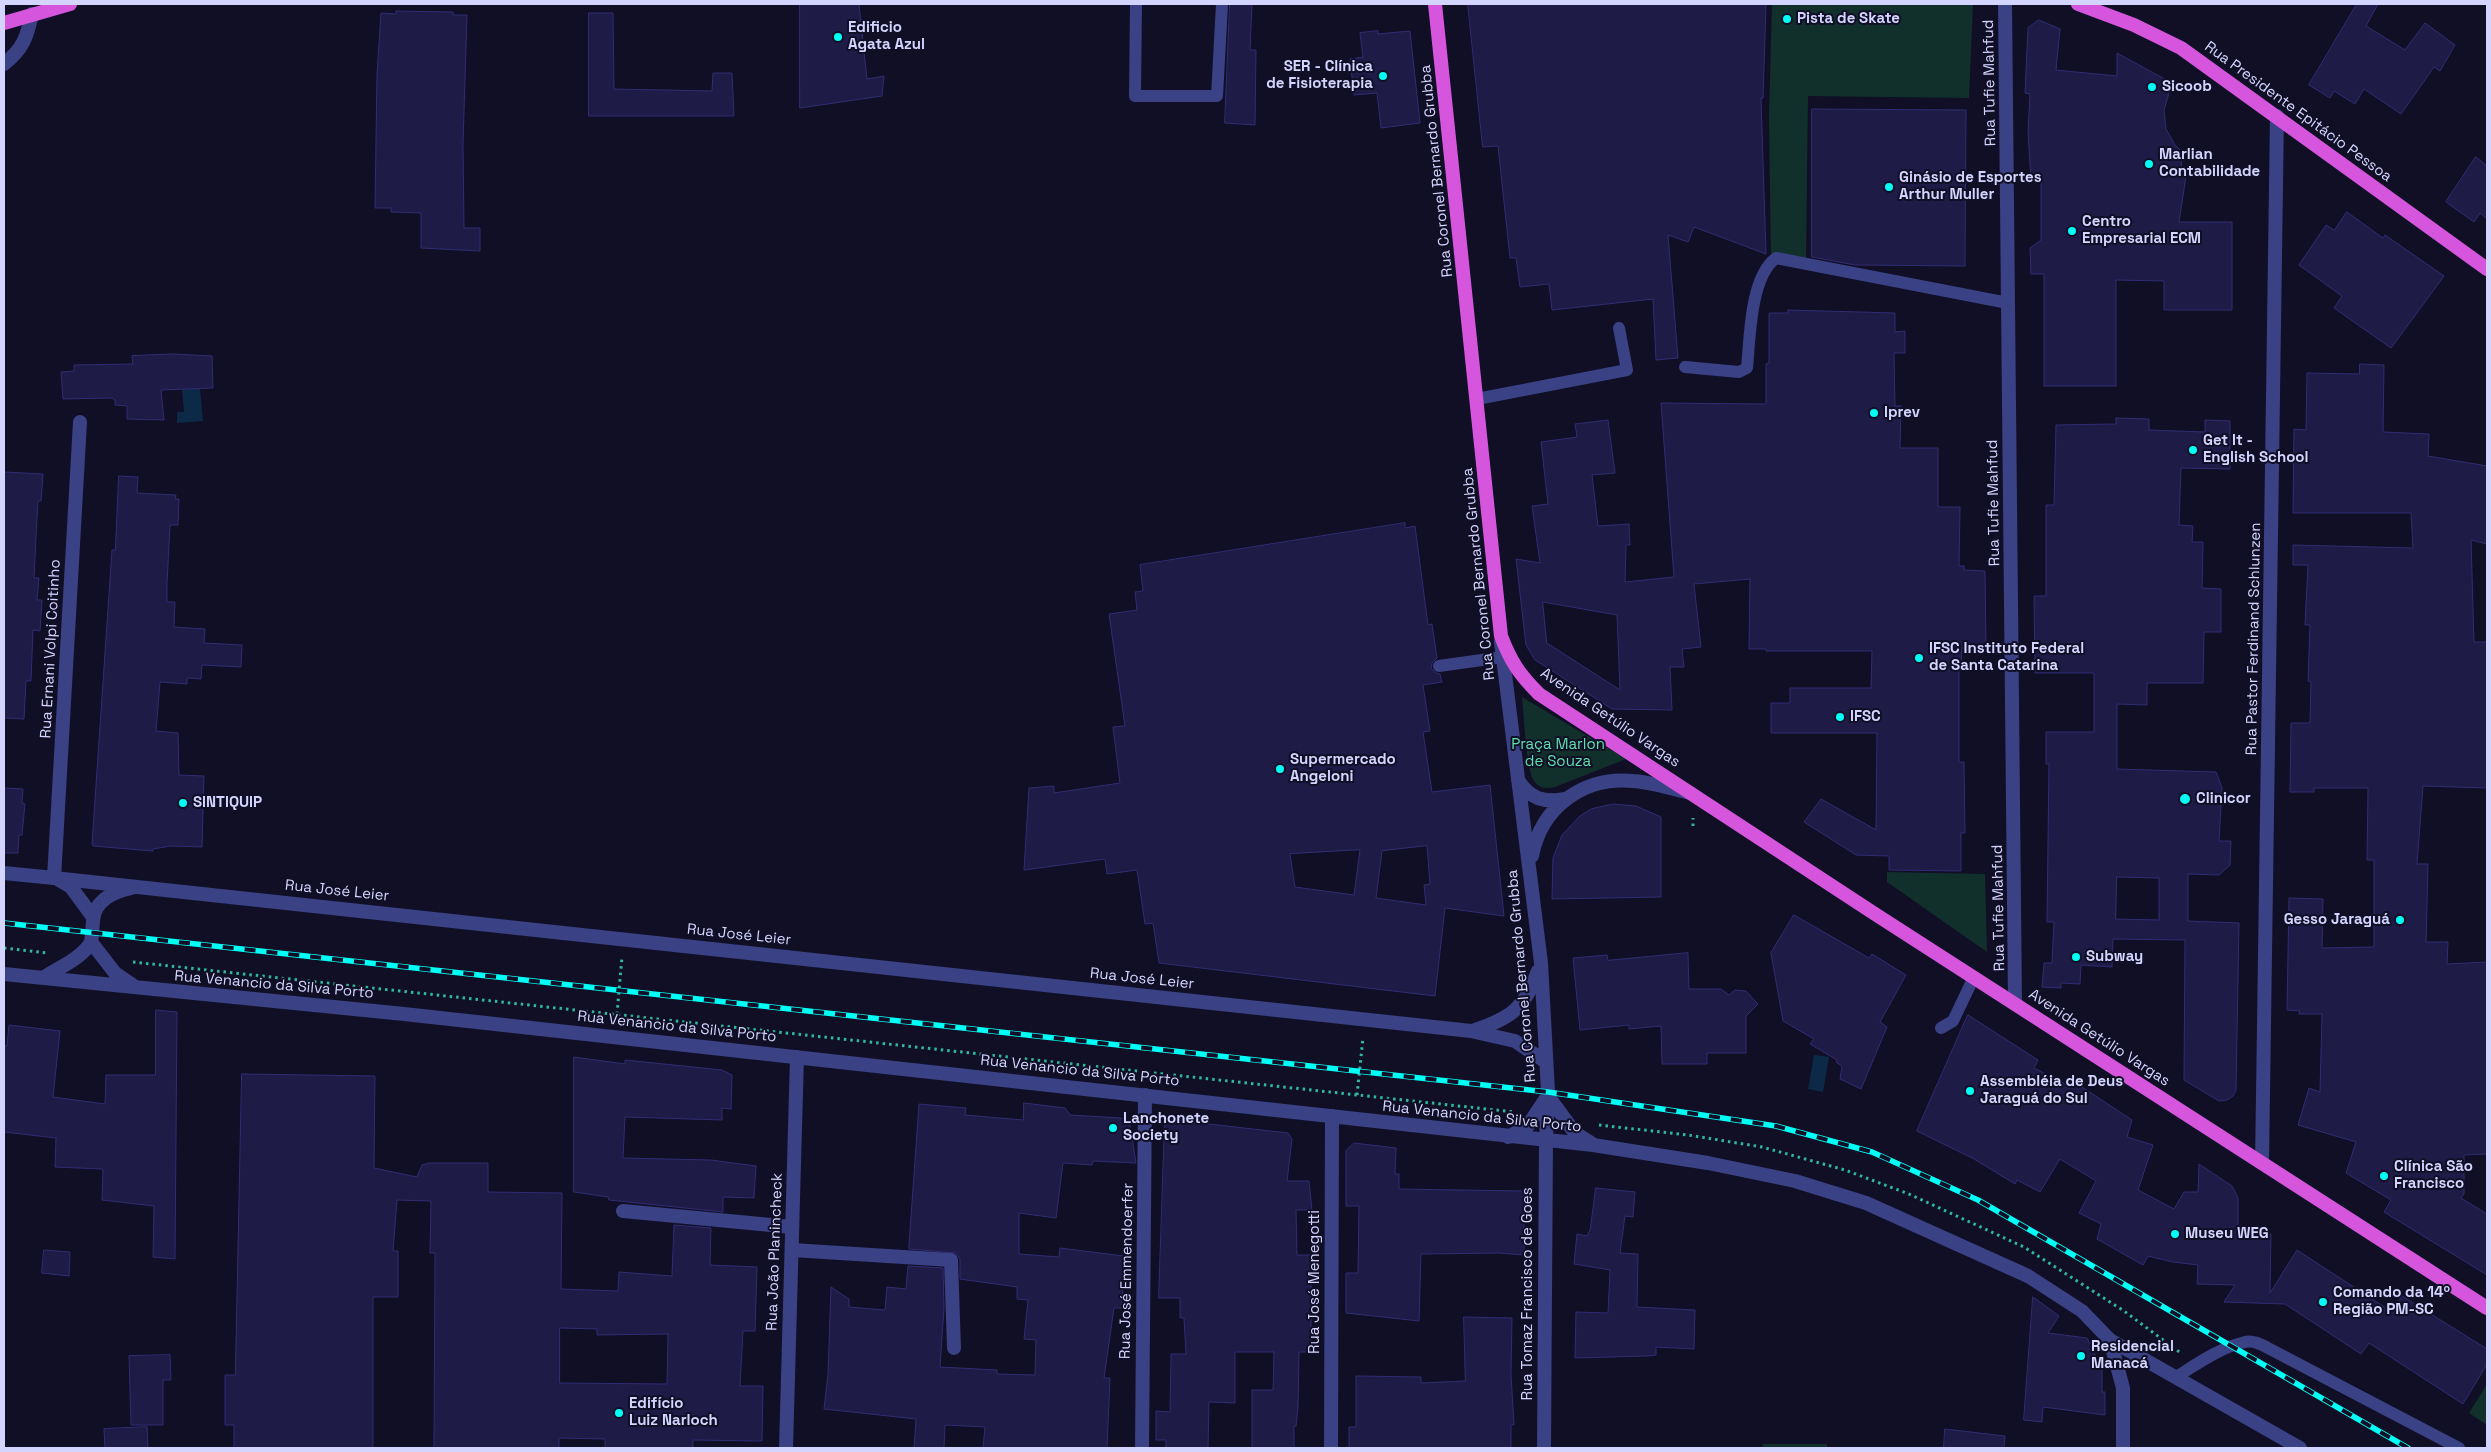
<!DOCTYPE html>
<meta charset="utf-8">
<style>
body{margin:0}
#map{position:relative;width:2491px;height:1452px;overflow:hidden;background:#100f26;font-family:"Space Grotesk",sans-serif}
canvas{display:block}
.frame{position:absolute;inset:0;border:5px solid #d4d5ff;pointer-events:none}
</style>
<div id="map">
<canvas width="2491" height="1452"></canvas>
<div class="frame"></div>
</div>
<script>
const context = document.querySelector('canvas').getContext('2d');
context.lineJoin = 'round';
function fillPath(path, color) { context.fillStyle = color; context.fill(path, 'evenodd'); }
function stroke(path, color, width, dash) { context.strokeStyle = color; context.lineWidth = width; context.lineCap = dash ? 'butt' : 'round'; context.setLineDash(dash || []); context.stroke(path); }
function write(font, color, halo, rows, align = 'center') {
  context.font = font + ' "Space Grotesk",sans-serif'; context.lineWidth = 4; context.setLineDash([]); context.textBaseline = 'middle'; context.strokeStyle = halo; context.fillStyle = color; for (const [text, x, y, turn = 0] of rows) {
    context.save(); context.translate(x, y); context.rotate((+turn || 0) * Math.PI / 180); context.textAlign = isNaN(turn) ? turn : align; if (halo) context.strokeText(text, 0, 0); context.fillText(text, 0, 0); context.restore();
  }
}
const green = new Path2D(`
 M 1772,4 L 1973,4 L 1969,98 L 1808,96 L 1806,262 L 1771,264 L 1769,115 Z
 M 1522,697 L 1626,759 L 1555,787 C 1547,789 1540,789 1534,781 C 1526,769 1524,715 1522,697 Z
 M 1887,872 L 1985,874 L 1987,952 L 1887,882 Z
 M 2487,1384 L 2487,1425 L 2469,1413 Z
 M 1763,1444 L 1827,1444 L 1827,1448 L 1762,1448 Z`);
const water = new Path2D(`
 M 182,389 L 200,389 L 203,421 L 177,423 L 177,412 L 184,412 Z
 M 1814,1055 L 1829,1057 L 1823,1092 L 1808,1089 Z`);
const building = new Path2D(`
 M 800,4 L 859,4 L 867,79 L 884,76 L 882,96 L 800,108 Z
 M 1230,4 L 1252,4 L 1250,50 L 1256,50 L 1255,125 L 1225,123 Z
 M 1468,4 L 1766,4 L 1763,98 L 1761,98 L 1766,254 L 1694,227 L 1688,242 L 1668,235 L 1678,358 L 1656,360 L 1653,299 L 1552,310 L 1549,284 L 1520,287 L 1516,258 L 1510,258 L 1498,146 L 1483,147 Z
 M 2357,4 L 2378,4 L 2366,26 L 2405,50 L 2425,23 L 2455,45 L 2440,71 L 2434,67 L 2401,114 L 2364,89 L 2355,104 L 2334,91 L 2330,98 L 2309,85 Z
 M 396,11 L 453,12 L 453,15 L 467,15 L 463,144 L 464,228 L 480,228 L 480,251 L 421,248 L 421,213 L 391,212 L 391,208 L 375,208 L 377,74 L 381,13 L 396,14 Z
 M 589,13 L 613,13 L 614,89 L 712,91 L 713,73 L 732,73 L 734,116 L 589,116 Z
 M 2039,20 L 2060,29 L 2056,70 L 2117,76 L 2117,53 L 2172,83 L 2164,110 L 2166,129 L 2175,145 L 2182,152 L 2181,176 L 2186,176 L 2179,222 L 2232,222 L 2232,310 L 2164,310 L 2164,281 L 2116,280 L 2116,386 L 2044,386 L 2044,274 L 2031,274 L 2030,248 L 2041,240 L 2041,179 L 2031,179 L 2028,132 L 2030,94 L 2025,93 L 2028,28 Z
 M 1378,31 L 1378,34 L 1410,31 L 1420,123 L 1381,128 L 1377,93 L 1354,95 L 1350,59 L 1363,57 L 1360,33 Z
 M 1812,109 L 1966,110 L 1965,266 L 1855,265 L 1812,257 Z
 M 2476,157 L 2487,166 L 2487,219 L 2480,213 L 2474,222 L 2446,202 Z
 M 2347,212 L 2383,238 L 2385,235 L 2444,276 L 2391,348 L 2334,308 L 2342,296 L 2299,265 L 2326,225 L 2334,230 Z
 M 1788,310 L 1895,313 L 1895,332 L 1905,331 L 1905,353 L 1894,353 L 1895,406 L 1901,406 L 1900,448 L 1938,448 L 1938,507 L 1960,507 L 1959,566 L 1964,566 L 1964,570 L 1985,571 L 1986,649 L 1962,648 L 1961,666 L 1959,665 L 1959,762 L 1964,762 L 1965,833 L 1961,833 L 1961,871 L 1889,870 L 1889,856 L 1856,855 L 1804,822 L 1821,799 L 1876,830 L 1877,733 L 1771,733 L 1771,703 L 1790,703 L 1790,688 L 1871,688 L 1872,651 L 1766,651 L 1766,649 L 1749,649 L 1750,579 L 1694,584 L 1701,647 L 1682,649 L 1684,667 L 1670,667 L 1672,710 L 1612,709 L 1535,660 L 1526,645 L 1516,559 L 1540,563 L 1532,506 L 1548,504 L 1541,442 L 1577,437 L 1575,424 L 1608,420 L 1615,473 L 1592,475 L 1598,526 L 1629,524 L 1630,545 L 1626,545 L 1625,582 L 1674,577 L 1661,403 L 1766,404 L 1766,364 L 1769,363 L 1769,313 L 1788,313 ZM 1543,602 L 1617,615 L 1620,690 L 1547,643 Z
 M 173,354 L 212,356 L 213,388 L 161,390 L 164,420 L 127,419 L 127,406 L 115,405 L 115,400 L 112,398 L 63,399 L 61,372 L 74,371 L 74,365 L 133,364 L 132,356 Z
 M 2360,364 L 2384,365 L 2383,432 L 2429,434 L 2428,456 L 2487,466 L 2487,544 L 2471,540 L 2474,642 L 2487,642 L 2487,788 L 2423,786 L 2417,864 L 2428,864 L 2426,942 L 2448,942 L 2447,964 L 2487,962 L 2487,1154 L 2464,1155 L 2464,1194 L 2461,1198 L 2487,1214 L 2487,1275 L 2384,1212 L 2391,1200 L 2346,1173 L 2356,1142 L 2298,1125 L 2309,1088 L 2320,1092 L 2322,1014 L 2299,1014 L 2300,1011 L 2287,1010 L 2289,898 L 2323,899 L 2322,948 L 2374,947 L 2374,860 L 2367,860 L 2368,788 L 2314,788 L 2314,792 L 2290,792 L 2291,723 L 2310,723 L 2311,682 L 2308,681 L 2310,625 L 2305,625 L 2308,565 L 2293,565 L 2293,545 L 2413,548 L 2411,513 L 2293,513 L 2294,429 L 2306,430 L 2307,373 L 2359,374 Z
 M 2116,418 L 2149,419 L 2149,430 L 2205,432 L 2205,420 L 2230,421 L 2230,469 L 2181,468 L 2179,525 L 2193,526 L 2192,542 L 2203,542 L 2202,588 L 2221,589 L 2221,632 L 2204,632 L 2203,683 L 2147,683 L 2147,705 L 2117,704 L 2117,769 L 2216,772 L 2222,788 L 2219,841 L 2231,841 L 2230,865 L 2219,875 L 2188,874 L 2188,921 L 2239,923 L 2236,1090 L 2233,1096 L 2227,1100 L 2219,1101 L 2184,1080 L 2185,940 L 2113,939 L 2112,967 L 2081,965 L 2080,984 L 2061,983 L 2061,988 L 2042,987 L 2044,963 L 2052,963 L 2054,922 L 2047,922 L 2049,764 L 2046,764 L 2046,732 L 2094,732 L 2094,673 L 2035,673 L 2034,596 L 2046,596 L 2046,505 L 2054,505 L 2056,425 L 2116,424 ZM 2117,877 L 2159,878 L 2159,920 L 2116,919 Z
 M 4,472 L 43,474 L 41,501 L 38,501 L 37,517 L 34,578 L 39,578 L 37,600 L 42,600 L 40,631 L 33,630 L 31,681 L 26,681 L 24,719 L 4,718 Z
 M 119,476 L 138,477 L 137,493 L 176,495 L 175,499 L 179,499 L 178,525 L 170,525 L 167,584 L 167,602 L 175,602 L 174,627 L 205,629 L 204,643 L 242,645 L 241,667 L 202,665 L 201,679 L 187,678 L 187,684 L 160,682 L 156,731 L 178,733 L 179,775 L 204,776 L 202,847 L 171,846 L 153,849 L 153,851 L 93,846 L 92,844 L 112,550 L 115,550 Z
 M 1405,523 L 1405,528 L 1415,526 L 1428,625 L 1432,624 L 1437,658 L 1432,663 L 1431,668 L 1436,673 L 1440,674 L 1442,682 L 1423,685 L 1430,731 L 1423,732 L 1432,792 L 1490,785 L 1504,916 L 1445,908 L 1435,996 L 1159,963 L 1153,923 L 1145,924 L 1137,870 L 1107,874 L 1105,859 L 1024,870 L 1029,788 L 1054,786 L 1054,793 L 1120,783 L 1113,727 L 1125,726 L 1109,614 L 1137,610 L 1135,592 L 1143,591 L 1140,565 ZM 1427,846 L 1430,884 L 1424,885 L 1426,905 L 1376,898 L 1382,851 ZM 1360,850 L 1354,895 L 1295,887 L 1290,854 Z
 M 5,788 L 23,789 L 22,803 L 25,804 L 22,835 L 19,835 L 18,853 L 4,853 Z
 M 1613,804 L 1636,806 L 1661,817 L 1661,897 L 1552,899 L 1553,858 L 1562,835 L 1580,816 L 1591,809 Z
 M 1794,915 L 1869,958 L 1872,954 L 1906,975 L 1880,1022 L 1887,1027 L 1861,1089 L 1840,1079 L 1842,1066 L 1836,1062 L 1837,1060 L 1810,1044 L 1814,1039 L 1783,1021 L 1771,953 Z
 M 1688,953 L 1689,989 L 1721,989 L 1729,995 L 1735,990 L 1746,991 L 1758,1004 L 1746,1016 L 1746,1053 L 1707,1053 L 1707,1064 L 1662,1064 L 1661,1026 L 1629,1029 L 1629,1025 L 1580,1030 L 1573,958 L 1607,955 L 1608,960 Z
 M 156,1010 L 177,1012 L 175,1259 L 153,1257 L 154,1206 L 102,1200 L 103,1169 L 55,1167 L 56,1138 L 4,1132 L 4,1046 L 7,1046 L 9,1025 L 60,1031 L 53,1097 L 105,1104 L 106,1075 L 155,1075 Z
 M 1968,1015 L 2038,1060 L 2034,1068 L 2073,1088 L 2076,1083 L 2132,1120 L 2127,1137 L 2153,1145 L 2138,1190 L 2174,1209 L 2184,1192 L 2198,1192 L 2199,1164 L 2232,1186 L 2238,1198 L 2238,1226 L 2252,1233 L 2271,1234 L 2270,1293 L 2297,1250 L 2392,1312 L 2402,1296 L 2487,1349 L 2487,1364 L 2463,1404 L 2369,1343 L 2361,1354 L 2285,1304 L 2224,1302 L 2235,1285 L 2197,1284 L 2198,1265 L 2173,1262 L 2148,1256 L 2143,1265 L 2097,1239 L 2101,1224 L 2079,1213 L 2096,1181 L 2060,1159 L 2040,1192 L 2017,1180 L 2015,1184 L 1974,1159 L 1917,1131 Z
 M 574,1057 L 625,1064 L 625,1060 L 722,1070 L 732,1075 L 731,1109 L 722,1108 L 722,1120 L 625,1117 L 623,1158 L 711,1160 L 756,1166 L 754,1198 L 723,1197 L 723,1212 L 609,1200 L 608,1197 L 574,1192 Z
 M 242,1074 L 375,1076 L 374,1168 L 417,1177 L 422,1165 L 429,1163 L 488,1163 L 488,1192 L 562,1193 L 561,1289 L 618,1291 L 619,1272 L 672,1276 L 674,1225 L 711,1228 L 710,1265 L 757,1267 L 755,1331 L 743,1331 L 740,1386 L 763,1386 L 762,1441 L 693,1440 L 693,1448 L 605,1448 L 605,1439 L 559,1438 L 559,1448 L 434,1448 L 435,1253 L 430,1253 L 431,1201 L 397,1200 L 393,1251 L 398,1251 L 398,1297 L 373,1297 L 373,1448 L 234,1448 L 234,1425 L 225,1425 L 225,1375 L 235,1375 ZM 560,1328 L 597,1329 L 597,1335 L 668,1334 L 667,1384 L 560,1383 Z
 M 1024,1103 L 1065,1108 L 1070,1115 L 1121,1118 L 1130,1125 L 1136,1163 L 1093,1161 L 1092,1165 L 1063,1163 L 1056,1218 L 1019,1213 L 1019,1254 L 1059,1257 L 1060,1248 L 1124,1256 L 1122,1308 L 1114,1308 L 1104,1378 L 1110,1378 L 1107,1448 L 983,1448 L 985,1427 L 945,1425 L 944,1448 L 914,1448 L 916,1419 L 824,1409 L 828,1374 L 831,1287 L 849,1299 L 849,1307 L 885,1310 L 887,1287 L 906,1289 L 908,1266 L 943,1268 L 944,1308 L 940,1367 L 997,1370 L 997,1374 L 1035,1375 L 1036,1340 L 1024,1339 L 1028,1300 L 1017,1299 L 1017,1287 L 960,1279 L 960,1259 L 956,1253 L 909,1249 L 909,1245 L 919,1104 L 966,1108 L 965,1115 L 1023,1120 Z
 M 1165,1119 L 1288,1133 L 1292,1139 L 1287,1181 L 1309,1181 L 1312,1210 L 1296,1210 L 1297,1255 L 1311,1255 L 1311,1352 L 1299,1352 L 1298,1407 L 1296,1426 L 1294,1426 L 1294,1448 L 1252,1448 L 1252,1390 L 1273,1390 L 1274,1352 L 1235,1352 L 1235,1403 L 1209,1402 L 1208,1448 L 1166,1448 L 1166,1440 L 1156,1440 L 1156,1411 L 1170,1412 L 1171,1354 L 1186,1354 L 1184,1318 L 1180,1318 L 1180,1298 L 1159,1298 Z
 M 1354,1143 L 1396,1148 L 1395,1174 L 1399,1174 L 1399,1189 L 1524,1191 L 1524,1255 L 1499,1253 L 1421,1254 L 1419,1321 L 1346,1313 L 1346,1273 L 1358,1273 L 1359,1206 L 1346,1206 L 1346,1151 Z
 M 1596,1188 L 1635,1192 L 1633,1217 L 1625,1216 L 1620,1253 L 1638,1254 L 1637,1307 L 1695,1310 L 1694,1349 L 1656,1347 L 1656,1355 L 1647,1356 L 1575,1358 L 1576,1312 L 1608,1313 L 1610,1270 L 1574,1264 L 1577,1234 L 1587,1236 L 1590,1230 Z
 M 44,1250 L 70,1252 L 69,1276 L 42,1273 Z
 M 2033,1297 L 2059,1316 L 2048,1333 L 2087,1338 L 2102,1369 L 2102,1392 L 2105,1392 L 2105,1415 L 2043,1407 L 2042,1422 L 2024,1420 Z
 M 1464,1317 L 1512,1318 L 1511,1374 L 1514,1425 L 1511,1425 L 1511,1448 L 1349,1448 L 1349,1427 L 1356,1427 L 1356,1376 L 1421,1377 L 1421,1383 L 1465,1381 Z
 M 170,1355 L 171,1380 L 163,1380 L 163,1425 L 131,1425 L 129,1356 Z
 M 147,1427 L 148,1448 L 105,1448 L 104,1429 Z
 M 1945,1429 L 2005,1436 L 2004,1448 L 1944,1448 Z`);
const path = new Path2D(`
 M 1693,826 L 1693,818
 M 4,948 L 47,953
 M 133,962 L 1514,1112
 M 617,1014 L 622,957
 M 1357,1095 L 1363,1038
 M 1599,1125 L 1688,1135 L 1762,1147 L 1845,1170 L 1909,1194 L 2024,1247 L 2124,1311 L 2182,1354`);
const service = new Path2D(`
 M 1136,4 L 1135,96 L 1217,96 L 1222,4
 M 1685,367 L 1739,372 L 1747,368 C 1750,338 1750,277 1776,258 L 2008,303
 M 1477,399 L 1627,370 L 1619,328
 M 1439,666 L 1503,657
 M 1941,1028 L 1953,1021 L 1974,977
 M 2176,1377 C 2197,1364 2221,1347 2245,1342 C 2252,1340 2261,1344 2268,1348 L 2459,1448`);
const minor = new Path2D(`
 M 2005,4 L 2015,1002
 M 4,64 C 23,49 27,37 32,14
 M 4,873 L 54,878 L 80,422
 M 2262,1163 L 2277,116
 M 623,1211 L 792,1227
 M 792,1250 L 951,1260 L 954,1348
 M 2110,1340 L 2300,1448
 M 1142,1448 L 1145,1095
 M 1331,1448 L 1332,1116
 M 1544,1448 L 1546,1141`);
const tertiary = new Path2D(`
 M 1501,642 L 1541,963 L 1548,1092 L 1546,1141
 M 1518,780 C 1530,799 1544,803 1565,799
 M 1532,856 C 1541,807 1584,776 1633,781 C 1652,782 1672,789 1690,793
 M 54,878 L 1471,1031 L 1515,1041 L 1546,1062
 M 59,880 L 71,887 L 93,917
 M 91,942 L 115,973 L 134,986
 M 4,974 L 404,1014 L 1593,1145 L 1708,1163 L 1795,1181 L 1866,1203 L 2028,1276 L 2082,1311 L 2110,1340 L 2123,1388 L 2123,1448
 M 43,978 C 58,968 80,959 90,944 C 93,938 92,928 93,921 C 94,901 114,891 131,888
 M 1475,1030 C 1512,1018 1525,1007 1538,971
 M 1548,1096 L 1575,1133 L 1591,1143
 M 1508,1137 L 1527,1127 L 1547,1097
 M 786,1448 L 797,1057`);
const trunk = new Path2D(`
 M 1435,4 L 1501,636 C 1511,662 1519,674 1539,694 L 1875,914 L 2487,1308
 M 2078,4 L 2134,25 L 2181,48 L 2487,269
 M 4,23 L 70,4`);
const rail = new Path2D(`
 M 4,923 L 1548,1092 L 1776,1126 L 1872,1152 L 1978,1200 L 2408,1448`);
const markers = [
 [1787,19,5,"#00fff6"],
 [838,37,5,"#00fff6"],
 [1383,76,5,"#00fff6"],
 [2152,87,5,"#00fff6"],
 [2149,164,5,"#00fff6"],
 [1889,187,5,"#00fff6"],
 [2072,231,5,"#00fff6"],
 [1874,413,5,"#00fff6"],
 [2193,450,5,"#00fff6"],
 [1919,658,5,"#00fff6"],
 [1840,717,5,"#00fff6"],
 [1280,769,5,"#00fff6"],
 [2185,799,6,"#00fff6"],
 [183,803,5,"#00fff6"],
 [2400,920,5,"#00fff6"],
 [2076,957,5,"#00fff6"],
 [1970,1091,5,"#00fff6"],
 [1113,1128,5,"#00fff6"],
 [2384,1176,5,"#00fff6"],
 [2175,1234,5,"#00fff6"],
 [2323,1302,5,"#00fff6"],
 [2081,1356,5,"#00fff6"],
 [619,1413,5,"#00fff6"]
];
const poiNames = [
 ["Pista de Skate",1797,19],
 ["Edificio",848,28],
 ["Agata Azul",848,45],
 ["SER - Clínica",1373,67,"right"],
 ["de Fisioterapia",1373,84,"right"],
 ["Sicoob",2162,87],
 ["Marlian",2159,155],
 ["Contabilidade",2159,172],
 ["Ginásio de Esportes",1899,178],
 ["Arthur Muller",1899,195],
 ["Centro",2082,222],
 ["Empresarial ECM",2082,239],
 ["Iprev",1884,413],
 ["Get It -",2203,441],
 ["English School",2203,458],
 ["IFSC Instituto Federal",1929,649],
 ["de Santa Catarina",1929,666],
 ["IFSC",1850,717],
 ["Supermercado",1290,760],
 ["Angeloni",1290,777],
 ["Clinicor",2196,799],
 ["SINTIQUIP",193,803],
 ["Gesso Jaraguá",2390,920,"right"],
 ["Subway",2086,957],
 ["Assembléia de Deus",1980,1082],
 ["Jaraguá do Sul",1980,1099],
 ["Lanchonete",1123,1119],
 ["Society",1123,1136],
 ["Clínica São",2394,1167],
 ["Francisco",2394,1184],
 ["Museu WEG",2185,1234],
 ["Comando da 14º",2333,1293],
 ["Região PM-SC",2333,1310],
 ["Residencial",2091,1347],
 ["Manacá",2091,1364],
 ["Edifício",629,1404],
 ["Luiz Narloch",629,1421]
];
const streetNames = [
 ["Rua Tufie Mahfud",1990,83,-91],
 ["Rua Presidente Epitácio Pessoa",2298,112,36],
 ["Rua Coronel Bernardo Grubba",1437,171,-96],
 ["Rua Tufie Mahfud",1994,503,-91],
 ["Rua Coronel Bernardo Grubba",1479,574,-96],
 ["Rua Pastor Ferdinand Schlunzen",2254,639,-89],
 ["Rua Ernani Volpi Coitinho",51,649,-87],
 ["Avenida Getúlio Vargas",1610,718,34],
 ["Rua José Leier",337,891,6],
 ["Rua Tufie Mahfud",1999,908,-91],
 ["Rua José Leier",739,935,6],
 ["Rua Coronel Bernardo Grubba",1522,976,-95],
 ["Rua José Leier",1142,979,6],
 ["Rua Venancio da Silva Porto",274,985,5],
 ["Rua Venancio da Silva Porto",677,1027,6],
 ["Avenida Getúlio Vargas",2099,1038,33],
 ["Rua Venancio da Silva Porto",1080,1071,6],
 ["Rua Venancio da Silva Porto",1482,1117,6],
 ["Rua João Planincheck",775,1252,-88],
 ["Rua José Emmendoerfer",1127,1271,-89],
 ["Rua José Menegotti",1315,1282,-90],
 ["Rua Tomaz Francisco de Goes",1528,1294,-90]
];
const parkNames = [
 ["Praça Marlon",1558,745],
 ["de Souza",1558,762]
];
fillPath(green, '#12302b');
fillPath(water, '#0c2a48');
fillPath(building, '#1e1b47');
stroke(building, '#312d73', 1);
stroke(path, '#2fb89d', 3, [2.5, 4]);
stroke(service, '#3a4185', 12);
stroke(minor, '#3a4185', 14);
stroke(tertiary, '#3a4185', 14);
stroke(trunk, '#d555dd', 14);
stroke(rail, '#00fff6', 5.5);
stroke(rail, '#100f26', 4, [11]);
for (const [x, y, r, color] of markers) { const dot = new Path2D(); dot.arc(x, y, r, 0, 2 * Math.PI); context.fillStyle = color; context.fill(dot); stroke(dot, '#100f26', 2); }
write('bold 15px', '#d4d5ff', '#100f26', poiNames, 'left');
write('15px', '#d4d5ff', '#100f26', streetNames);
write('15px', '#5fe0ae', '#100f26', parkNames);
</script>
